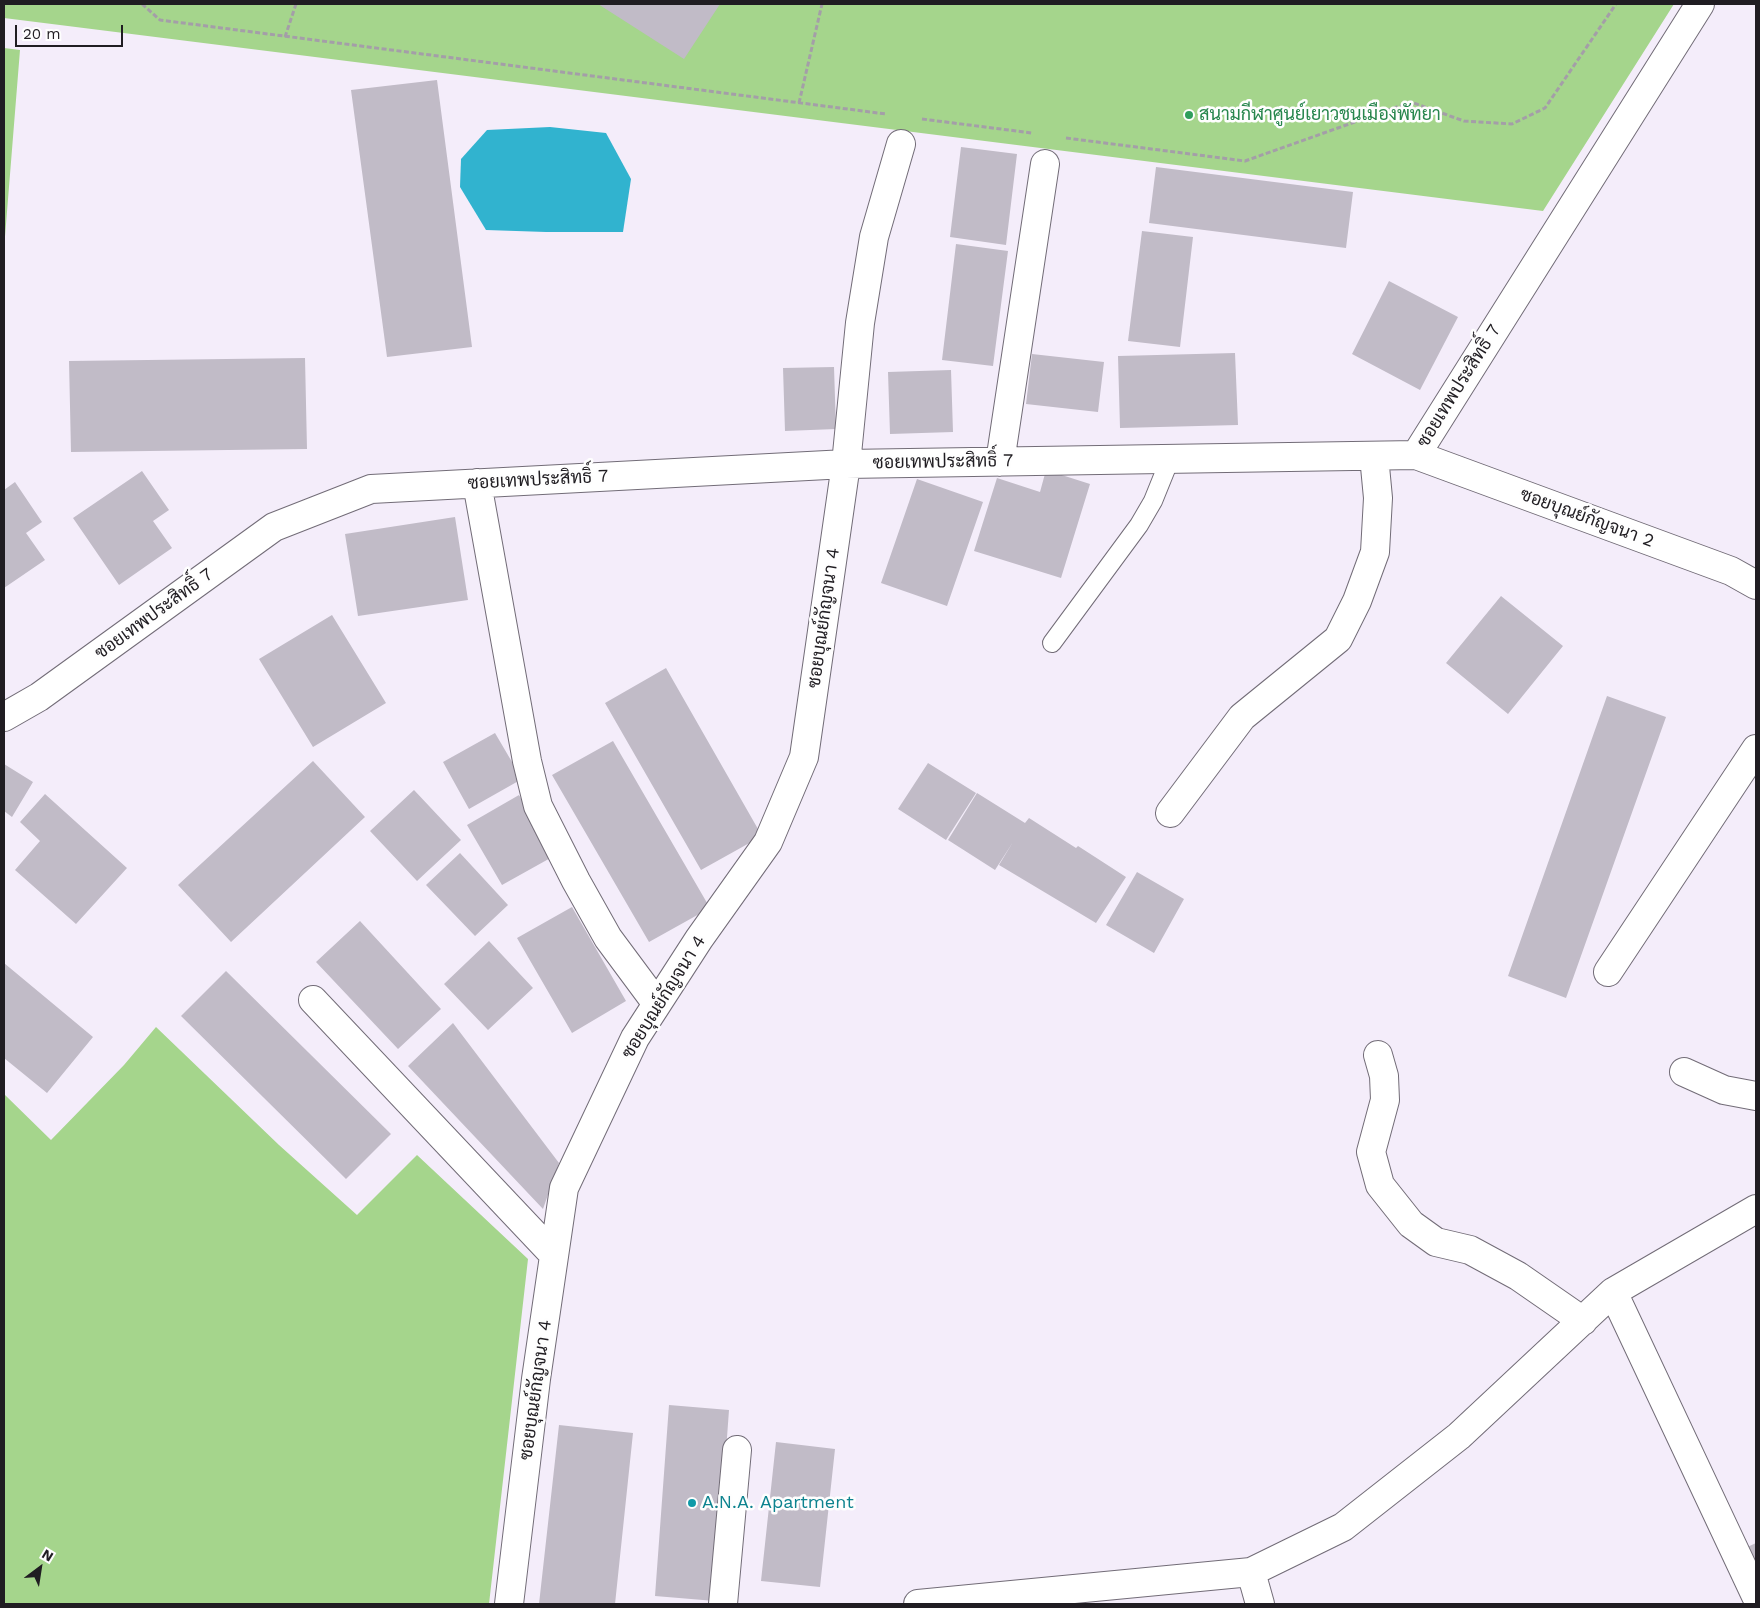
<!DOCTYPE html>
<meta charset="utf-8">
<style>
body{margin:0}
#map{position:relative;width:1760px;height:1608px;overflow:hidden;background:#f4edfa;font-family:"Work Sans",sans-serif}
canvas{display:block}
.frame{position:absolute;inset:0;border:5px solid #201d22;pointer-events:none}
.north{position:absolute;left:15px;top:1543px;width:50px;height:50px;-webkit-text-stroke:4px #fefefe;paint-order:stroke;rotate:31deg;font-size:14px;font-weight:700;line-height:20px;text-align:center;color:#201d22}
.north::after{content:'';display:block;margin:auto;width:18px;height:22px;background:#201d22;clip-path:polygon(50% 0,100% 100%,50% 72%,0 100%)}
.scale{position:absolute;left:15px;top:25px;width:108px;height:22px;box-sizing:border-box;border:2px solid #201d22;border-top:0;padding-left:6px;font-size:15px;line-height:18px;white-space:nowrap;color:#201d22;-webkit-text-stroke:4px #fefefe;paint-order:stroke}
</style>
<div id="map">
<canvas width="1760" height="1608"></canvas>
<div class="frame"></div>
<div class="north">N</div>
<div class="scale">20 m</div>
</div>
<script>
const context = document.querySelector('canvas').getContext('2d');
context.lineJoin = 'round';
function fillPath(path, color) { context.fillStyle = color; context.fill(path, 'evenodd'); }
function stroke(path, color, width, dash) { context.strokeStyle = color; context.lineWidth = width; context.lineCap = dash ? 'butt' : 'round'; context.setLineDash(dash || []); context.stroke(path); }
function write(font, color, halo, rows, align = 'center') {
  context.font = font + ' "Work Sans",Sarabun,sans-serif'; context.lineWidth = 5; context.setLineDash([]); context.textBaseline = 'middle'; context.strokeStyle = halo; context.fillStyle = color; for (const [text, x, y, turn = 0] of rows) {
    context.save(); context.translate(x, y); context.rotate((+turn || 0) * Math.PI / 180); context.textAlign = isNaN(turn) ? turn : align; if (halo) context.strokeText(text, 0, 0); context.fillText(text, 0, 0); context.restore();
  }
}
const green = new Path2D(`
 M 4,4 L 1674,4 L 1543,211 L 4,18 Z
 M 4,48 L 20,50 L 4,249 Z
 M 156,1027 L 279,1145 L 357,1215 L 417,1155 L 528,1259 L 489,1604 L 4,1604 L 4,1094 L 51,1140 L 124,1065 Z`);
const water = new Path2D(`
 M 550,127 L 606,133 L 631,179 L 623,232 L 546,232 L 486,230 L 460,187 L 461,159 L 487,130 Z`);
const building = new Path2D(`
 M 598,4 L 720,4 L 684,59 Z
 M 437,80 L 472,347 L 387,357 L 351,90 Z
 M 961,147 L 1017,154 L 1006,245 L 950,237 Z
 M 1156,167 L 1353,192 L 1346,248 L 1149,223 Z
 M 1142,231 L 1193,237 L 1180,347 L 1128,341 Z
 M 956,244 L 1008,251 L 993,366 L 942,360 Z
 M 1389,281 L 1458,317 L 1420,390 L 1352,354 Z
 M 1235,353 L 1238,425 L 1120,428 L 1118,356 Z
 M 1032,354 L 1104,362 L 1098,412 L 1026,404 Z
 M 305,358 L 307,449 L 71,452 L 69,361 Z
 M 834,367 L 836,429 L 785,431 L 783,368 Z
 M 951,370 L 953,432 L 890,434 L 888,372 Z
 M 1046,470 L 1090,484 L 1061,578 L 974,551 L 997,478 L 1040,492 Z
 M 142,471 L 169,510 L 153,521 L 172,548 L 119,585 L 73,518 Z
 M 917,479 L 983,502 L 947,606 L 881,583 Z
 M 15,482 L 42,522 L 26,533 L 45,560 L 4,588 L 4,490 Z
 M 455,517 L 468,600 L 358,616 L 345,534 Z
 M 1501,596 L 1563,646 L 1508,714 L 1446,663 Z
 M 332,615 L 386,703 L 313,747 L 259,659 Z
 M 666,668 L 762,836 L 701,870 L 605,703 Z
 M 1607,696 L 1666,717 L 1566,998 L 1508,976 Z
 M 495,733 L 522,779 L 469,809 L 443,762 Z
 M 613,741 L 710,908 L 649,942 L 552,775 Z
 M 313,761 L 365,817 L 231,942 L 178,885 Z
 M 928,763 L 976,793 L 946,840 L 898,809 Z
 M 4,764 L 33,782 L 12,817 L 4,811 Z
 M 414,790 L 461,840 L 417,881 L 370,831 Z
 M 977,793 L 1025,823 L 1029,818 L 1076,848 L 1078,846 L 1126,877 L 1096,923 L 999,865 L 1013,842 L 995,870 L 948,840 Z
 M 45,794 L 127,868 L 76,924 L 15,870 L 40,841 L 20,822 Z
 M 519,795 L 554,856 L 502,885 L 467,825 Z
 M 460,853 L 508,905 L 475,936 L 426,885 Z
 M 1137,872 L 1184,899 L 1154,953 L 1106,925 Z
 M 572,907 L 626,1001 L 572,1033 L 517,938 Z
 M 360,921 L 441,1009 L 398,1049 L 316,962 Z
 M 489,941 L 533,988 L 488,1030 L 444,984 Z
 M 4,963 L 93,1037 L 47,1093 L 4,1058 Z
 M 226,971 L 391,1134 L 346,1179 L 181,1016 Z
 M 453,1023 L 559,1163 L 543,1209 L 408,1066 Z
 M 669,1405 L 729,1410 L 715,1601 L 655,1596 Z
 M 559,1425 L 633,1433 L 615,1604 L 539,1604 Z
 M 776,1442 L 835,1449 L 820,1587 L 761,1581 Z
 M 1756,1543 L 1756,1575 L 1743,1549 Z`);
const path = new Path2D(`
 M 142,4 L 160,20 L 886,114
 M 285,37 L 296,4
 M 799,103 L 822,4
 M 922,119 L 1032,133
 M 1066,138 L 1245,161 L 1411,102 L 1464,121 L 1512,124 L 1545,108 L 1616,4`);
const service = new Path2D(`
 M 1052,643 L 1139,525 L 1153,501 L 1170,459`);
const minor = new Path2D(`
 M 1416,455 L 1700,4
 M 1000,462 L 1045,164
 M 477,483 L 527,761 L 538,806 L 576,881 L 608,938 L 657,1004
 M 4,717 L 39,697 L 274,527 L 371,489 L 846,464 L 1416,455 L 1731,571 L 1756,585
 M 1170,813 L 1242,717 L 1338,639 L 1357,601 L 1375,552 L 1378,498 L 1374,456
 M 1608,972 L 1756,749
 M 313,1000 L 554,1255
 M 1378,1055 L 1384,1076 L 1385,1100 L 1371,1152 L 1380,1185 L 1411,1224 L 1436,1242 L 1470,1250 L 1518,1276 L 1583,1321
 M 1684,1072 L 1724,1090 L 1756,1096
 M 1613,1292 L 1756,1596
 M 1251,1572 L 1260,1604
 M 509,1604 L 536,1379 L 564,1188 L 635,1038 L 699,939 L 768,842 L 804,757 L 846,464 L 860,323 L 874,237 L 901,144
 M 723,1604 L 737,1450
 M 918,1604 L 1251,1572 L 1343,1527 L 1459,1436 L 1613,1292 L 1756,1209`);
const markers = [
 [1189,115,5,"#2e9e5b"],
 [692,1503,5,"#0f9aa8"]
];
const leisureNames = [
 ["สนามกีฬาศูนย์เยาวชนเมืองพัทยา",1199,115]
];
const streetNames = [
 ["ซอยเทพประสิทธิ์ 7",1459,386,-58],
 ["ซอยเทพประสิทธิ์ 7",943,462,-1],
 ["ซอยเทพประสิทธิ์ 7",538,480,-3],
 ["ซอยบุณย์กัญจนา 2",1587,518,20],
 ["ซอยเทพประสิทธิ์ 7",154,614,-36],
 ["ซอยบุณย์กัญจนา 4",824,618,-82],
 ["ซอยบุณย์กัญจนา 4",664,997,-58],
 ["ซอยบุณย์กัญจนา 4",536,1390,-82]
];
const cultureNames = [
 ["A.N.A. Apartment",702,1503]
];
fillPath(green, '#a5d58c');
fillPath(water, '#31b3cf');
fillPath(building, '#c1bbc7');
stroke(service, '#726c77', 20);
stroke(minor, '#726c77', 30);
stroke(path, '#a49ea8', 3, [5, 2.5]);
stroke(service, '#fff', 18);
stroke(minor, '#fff', 28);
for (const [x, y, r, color] of markers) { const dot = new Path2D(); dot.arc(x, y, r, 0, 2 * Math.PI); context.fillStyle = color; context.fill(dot); stroke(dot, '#fefefe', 2); }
write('18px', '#27864d', '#fefefe', leisureNames, 'left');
write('18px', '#201d22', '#fefefe', streetNames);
write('18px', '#0d838f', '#fefefe', cultureNames, 'left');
</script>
